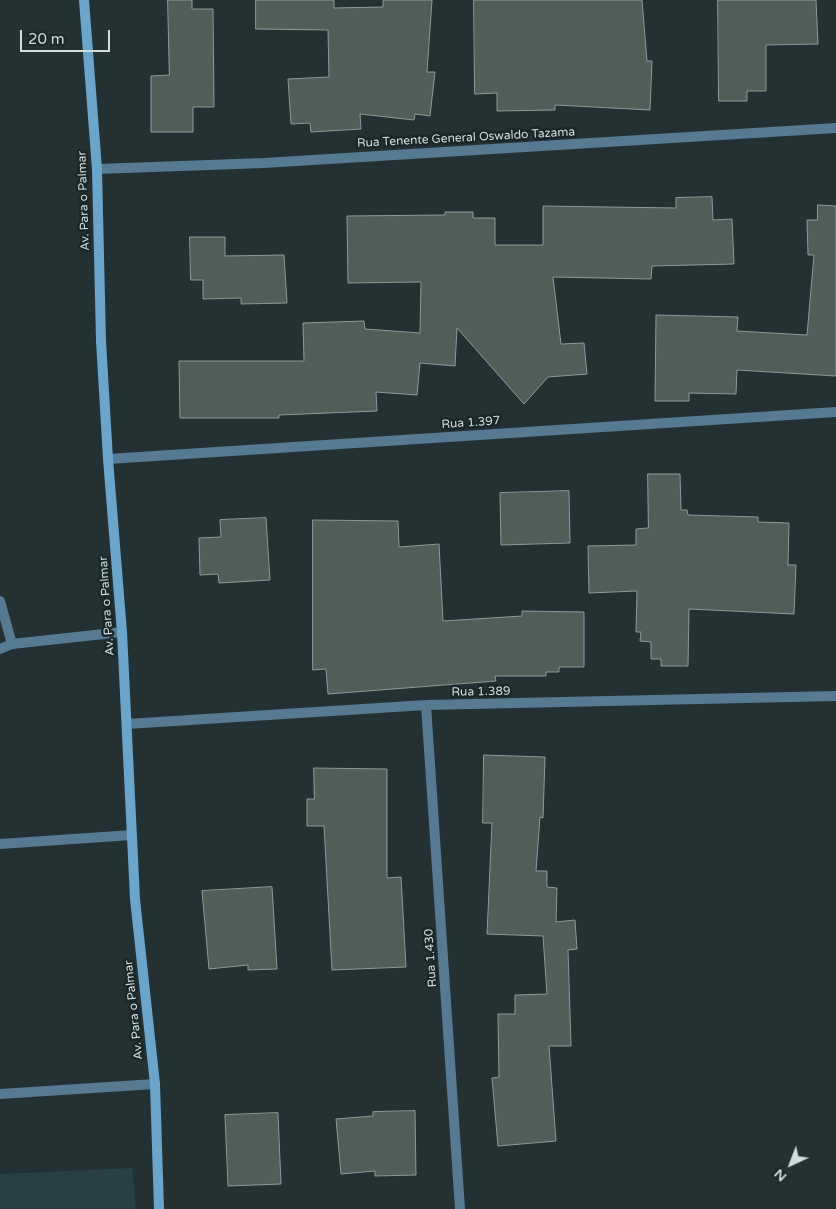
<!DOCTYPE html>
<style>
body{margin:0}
#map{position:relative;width:836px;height:1209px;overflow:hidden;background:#233132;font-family:"Varela Round",sans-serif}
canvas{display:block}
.north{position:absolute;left:766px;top:1139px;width:50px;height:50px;-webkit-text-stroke:4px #192728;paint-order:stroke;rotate:223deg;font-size:14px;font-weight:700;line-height:20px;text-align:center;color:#d2dbdc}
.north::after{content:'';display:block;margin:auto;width:18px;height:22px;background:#d2dbdc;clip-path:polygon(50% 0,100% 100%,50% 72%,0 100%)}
.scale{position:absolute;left:20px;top:30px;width:90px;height:22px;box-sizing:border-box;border:2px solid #d2dbdc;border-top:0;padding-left:6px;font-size:15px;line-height:18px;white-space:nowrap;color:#d2dbdc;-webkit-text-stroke:4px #192728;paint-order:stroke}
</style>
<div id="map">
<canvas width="836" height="1209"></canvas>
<div class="north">N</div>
<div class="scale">20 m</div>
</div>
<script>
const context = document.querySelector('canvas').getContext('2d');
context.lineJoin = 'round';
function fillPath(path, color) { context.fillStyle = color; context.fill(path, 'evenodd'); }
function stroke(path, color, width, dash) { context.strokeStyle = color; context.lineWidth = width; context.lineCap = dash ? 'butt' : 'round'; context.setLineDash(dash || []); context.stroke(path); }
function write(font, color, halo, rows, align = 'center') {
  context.font = font + ' "Varela Round",sans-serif'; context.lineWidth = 5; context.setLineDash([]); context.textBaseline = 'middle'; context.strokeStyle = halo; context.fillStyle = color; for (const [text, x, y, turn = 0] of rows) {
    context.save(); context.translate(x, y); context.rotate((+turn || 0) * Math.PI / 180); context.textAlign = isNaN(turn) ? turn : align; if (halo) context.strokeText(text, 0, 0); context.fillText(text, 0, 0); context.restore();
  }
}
const built = new Path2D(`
 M 132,1168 L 136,1209 L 0,1209 L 0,1174 Z`);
const building = new Path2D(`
 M 168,0 L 192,0 L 192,9 L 213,9 L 214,107 L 193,107 L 193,132 L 151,132 L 151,76 L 169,75 Z
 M 256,0 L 334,0 L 334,8 L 383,7 L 383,0 L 432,0 L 427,72 L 435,72 L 430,116 L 415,114 L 414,120 L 360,114 L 361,129 L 311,132 L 310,123 L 291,124 L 288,79 L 329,77 L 328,30 L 256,29 Z
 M 474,0 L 642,0 L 647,61 L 652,61 L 650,110 L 555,105 L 555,110 L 497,111 L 497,93 L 475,94 Z
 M 718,0 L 816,0 L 818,44 L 766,45 L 766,91 L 747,91 L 747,101 L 719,101 Z
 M 712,197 L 713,220 L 732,219 L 734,264 L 652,266 L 651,279 L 553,277 L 561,344 L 584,343 L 587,374 L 548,377 L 524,404 L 457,328 L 455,366 L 420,363 L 417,395 L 376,392 L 377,411 L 279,415 L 279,418 L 180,418 L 179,361 L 304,361 L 303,323 L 364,321 L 365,329 L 420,333 L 421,282 L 348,283 L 347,216 L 445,215 L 445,212 L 473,212 L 473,218 L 495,218 L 495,245 L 543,245 L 543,206 L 676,208 L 676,198 Z
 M 818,205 L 836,206 L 836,376 L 737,370 L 736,394 L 689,393 L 689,401 L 655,401 L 656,315 L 738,317 L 737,331 L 807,335 L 814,255 L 808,255 L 807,220 L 817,220 Z
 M 190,237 L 225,237 L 225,256 L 284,255 L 287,303 L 241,304 L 241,298 L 203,299 L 203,280 L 191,280 Z
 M 648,474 L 680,474 L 681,510 L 687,510 L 688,515 L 758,517 L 758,522 L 789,523 L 788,565 L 796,565 L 794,614 L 689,609 L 688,666 L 661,666 L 661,659 L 651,659 L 651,642 L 640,641 L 641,632 L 636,632 L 637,591 L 589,593 L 588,546 L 636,545 L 636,529 L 648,528 Z
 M 569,491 L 570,543 L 501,545 L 500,493 Z
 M 266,518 L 270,580 L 219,583 L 218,574 L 200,575 L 199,538 L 221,537 L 220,520 Z
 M 313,520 L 398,521 L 399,547 L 439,544 L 443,621 L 522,616 L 522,611 L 584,612 L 584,667 L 559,667 L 559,672 L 546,672 L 546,676 L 495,676 L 496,681 L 328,694 L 326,669 L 313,670 Z
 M 484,755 L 545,757 L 543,818 L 540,817 L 536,871 L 547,871 L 547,887 L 557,888 L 556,922 L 575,920 L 577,949 L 568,950 L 571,1046 L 549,1046 L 556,1141 L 498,1146 L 492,1078 L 499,1077 L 498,1014 L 515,1014 L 515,995 L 547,994 L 543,936 L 487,934 L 492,823 L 483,823 Z
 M 314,768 L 387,769 L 387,878 L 401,877 L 406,967 L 332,970 L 324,826 L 307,826 L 307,799 L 314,799 Z
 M 272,887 L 277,969 L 248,970 L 248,965 L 209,969 L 202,891 Z
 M 415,1111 L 416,1175 L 375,1176 L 375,1171 L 341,1174 L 336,1119 L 373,1116 L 373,1112 Z
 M 278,1113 L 281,1184 L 228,1186 L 225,1115 Z`);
const service = new Path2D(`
 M 0,601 L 12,644
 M 0,649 L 12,644 L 122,632
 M 0,844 L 132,835`);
const minor = new Path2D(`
 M 97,169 L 264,163 L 836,128
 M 108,459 L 836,412
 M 426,705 L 460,1209
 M 127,724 L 426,705 L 836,696
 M 0,1094 L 155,1084`);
const secondary = new Path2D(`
 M 84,0 L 97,169 L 101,341 L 108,459 L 122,632 L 135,899 L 155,1084 L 159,1209`);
const streetNames = [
 ["Rua Tenente General Oswaldo Tazama",466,138,-3],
 ["Av. Para o Palmar",84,201,-92],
 ["Rua 1.397",471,423,-4],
 ["Av. Para o Palmar",107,606,-94],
 ["Rua 1.389",481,692,-1],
 ["Rua 1.430",431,958,-94],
 ["Av. Para o Palmar",134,1010,-96]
];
fillPath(built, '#293f41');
fillPath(building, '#505e5a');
stroke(building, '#8c9b97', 1);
stroke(service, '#567a92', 10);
stroke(minor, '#567a92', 10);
stroke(secondary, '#6aa5cb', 10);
write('12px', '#d2dbdc', '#192728', streetNames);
</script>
